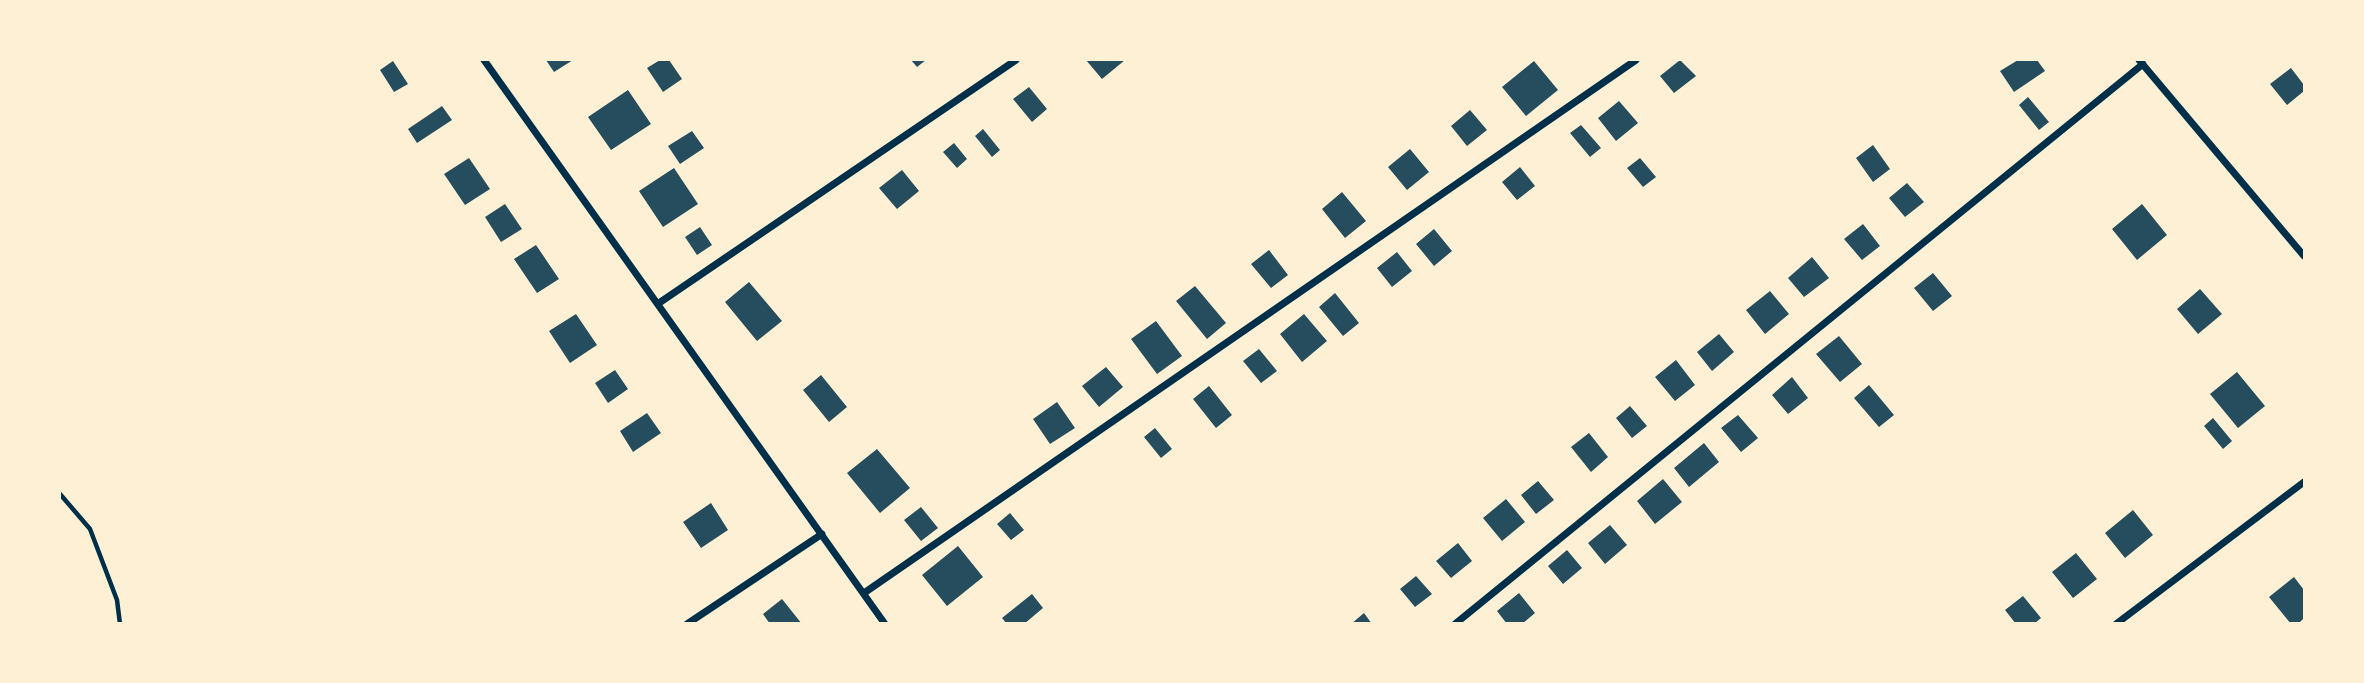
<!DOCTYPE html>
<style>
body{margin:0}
#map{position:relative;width:2364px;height:683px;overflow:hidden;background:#fdf0d5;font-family:"Sofia Sans Condensed",sans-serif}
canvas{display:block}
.frame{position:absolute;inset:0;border:61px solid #fdf0d5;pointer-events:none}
</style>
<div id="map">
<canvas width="2364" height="683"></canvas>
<div class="frame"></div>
</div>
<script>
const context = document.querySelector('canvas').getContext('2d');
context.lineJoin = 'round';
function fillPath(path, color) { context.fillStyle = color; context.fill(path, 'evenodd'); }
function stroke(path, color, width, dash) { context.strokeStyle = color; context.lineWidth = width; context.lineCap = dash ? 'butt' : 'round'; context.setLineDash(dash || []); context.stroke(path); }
const building = new Path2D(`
 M 546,60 L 573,60 L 554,72 Z
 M 660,60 L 669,60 L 682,79 L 663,92 L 647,68 Z
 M 911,60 L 926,60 L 917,67 Z
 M 1086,60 L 1125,60 L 1102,79 Z
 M 1680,60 L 1696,76 L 1674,93 L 1660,76 Z
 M 2018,60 L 2037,60 L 2045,71 L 2014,92 L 2000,71 Z
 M 393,61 L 408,84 L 394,92 L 380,70 Z
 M 1534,61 L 1558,90 L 1526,116 L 1502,87 Z
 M 2291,68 L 2304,85 L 2304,91 L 2287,105 L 2270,84 Z
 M 1029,87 L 1047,109 L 1032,122 L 1013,99 Z
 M 628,90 L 651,124 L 611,150 L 588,117 Z
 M 2028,97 L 2049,122 L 2039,130 L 2019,105 Z
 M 1619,101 L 1638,123 L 1616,141 L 1598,118 Z
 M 442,106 L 452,120 L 417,143 L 408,129 Z
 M 1470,110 L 1487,130 L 1467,146 L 1451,126 Z
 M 1581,125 L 1601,148 L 1590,157 L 1570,133 Z
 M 983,129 L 1000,150 L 992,157 L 975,136 Z
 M 692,131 L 704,148 L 680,164 L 668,146 Z
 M 954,143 L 967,159 L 957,168 L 943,152 Z
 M 1873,145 L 1890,169 L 1873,182 L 1856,158 Z
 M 1410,149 L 1429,172 L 1407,190 L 1388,167 Z
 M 469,158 L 490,189 L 465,205 L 444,174 Z
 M 1640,158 L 1656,177 L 1643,187 L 1627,168 Z
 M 1520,167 L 1535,186 L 1517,200 L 1502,182 Z
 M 674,168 L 698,204 L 663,227 L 639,191 Z
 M 902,170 L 919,191 L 897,209 L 879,188 Z
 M 1907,183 L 1924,202 L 1905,217 L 1889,198 Z
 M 1342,192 L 1366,221 L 1345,238 L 1322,209 Z
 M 505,204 L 522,229 L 501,242 L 485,217 Z
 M 2142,204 L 2167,235 L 2137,260 L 2112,229 Z
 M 1863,224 L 1880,246 L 1862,260 L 1844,239 Z
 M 700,227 L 712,245 L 697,255 L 685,237 Z
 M 1434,229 L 1452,251 L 1434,266 L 1416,244 Z
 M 536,245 L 559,279 L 537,293 L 514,259 Z
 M 1269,250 L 1288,275 L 1271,288 L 1251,264 Z
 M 1397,252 L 1412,271 L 1392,287 L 1377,268 Z
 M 1812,257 L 1829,278 L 1804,297 L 1788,278 Z
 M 1933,273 L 1952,296 L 1933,311 L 1914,288 Z
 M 749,282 L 782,321 L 757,341 L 725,302 Z
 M 1195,286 L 1226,323 L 1207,339 L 1176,301 Z
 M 2200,289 L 2222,314 L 2198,334 L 2177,309 Z
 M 1770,291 L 1789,314 L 1765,334 L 1746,310 Z
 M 1335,293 L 1359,323 L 1343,336 L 1319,307 Z
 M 576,314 L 597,345 L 570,363 L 549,331 Z
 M 1304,314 L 1327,341 L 1302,362 L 1280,334 Z
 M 1156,321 L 1182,356 L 1157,374 L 1131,339 Z
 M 1719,334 L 1734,352 L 1712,371 L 1697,352 Z
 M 1839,336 L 1862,364 L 1840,382 L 1816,354 Z
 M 1259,349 L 1277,371 L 1261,383 L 1243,361 Z
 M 1676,360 L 1695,385 L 1675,401 L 1655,377 Z
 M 1106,367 L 1123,387 L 1099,407 L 1082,386 Z
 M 615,370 L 628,389 L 608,403 L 595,383 Z
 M 2237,372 L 2265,406 L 2238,428 L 2210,394 Z
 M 821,375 L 847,407 L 829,422 L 803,390 Z
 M 1792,377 L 1808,398 L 1788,414 L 1772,395 Z
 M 1869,385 L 1894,415 L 1879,427 L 1854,398 Z
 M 1209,386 L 1232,415 L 1216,428 L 1193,399 Z
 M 1057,402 L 1075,428 L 1050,444 L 1033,419 Z
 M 1630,406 L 1647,426 L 1632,438 L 1616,418 Z
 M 647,413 L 661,433 L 633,452 L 620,431 Z
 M 1738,415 L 1758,438 L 1741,452 L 1721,428 Z
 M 2213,418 L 2232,441 L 2223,449 L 2204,426 Z
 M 1155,428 L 1172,449 L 1161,458 L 1144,437 Z
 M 1589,433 L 1608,457 L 1591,472 L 1571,447 Z
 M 1704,443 L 1719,462 L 1689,487 L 1674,468 Z
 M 877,449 L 910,488 L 880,513 L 847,473 Z
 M 1663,479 L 1682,502 L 1655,524 L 1637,501 Z
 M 1538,481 L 1554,500 L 1536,514 L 1521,495 Z
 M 1506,499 L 1525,522 L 1502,541 L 1483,518 Z
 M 711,503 L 728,530 L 701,548 L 683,522 Z
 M 921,507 L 938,528 L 921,541 L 904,520 Z
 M 2133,510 L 2153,535 L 2125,558 L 2105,533 Z
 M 1010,513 L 1024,530 L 1011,540 L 997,524 Z
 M 1610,525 L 1627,545 L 1605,564 L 1588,543 Z
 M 1458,543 L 1472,561 L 1451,578 L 1436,561 Z
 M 958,546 L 983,577 L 947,606 L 922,575 Z
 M 1567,550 L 1582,568 L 1563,584 L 1548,566 Z
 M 2076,553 L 2097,579 L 2073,598 L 2052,572 Z
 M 1416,576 L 1432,594 L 1415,607 L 1400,589 Z
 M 2294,577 L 2304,590 L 2304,618 L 2298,624 L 2291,624 L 2269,597 Z
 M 1519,593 L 1535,613 L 1522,624 L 1507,624 L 1497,611 Z
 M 1032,594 L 1043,608 L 1024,624 L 1007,624 L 1002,618 Z
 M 2023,596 L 2041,618 L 2034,624 L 2016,624 L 2005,610 Z
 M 782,599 L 802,624 L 770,624 L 763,614 Z
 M 1364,613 L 1372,624 L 1351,624 Z`);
const path = new Path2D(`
 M 60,494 L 90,529 L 117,600 L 120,624`);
const minor = new Path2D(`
 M 484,60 L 885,624
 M 2139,60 L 2304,256
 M 659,303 L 1016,60
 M 864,593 L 1636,60
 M 687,624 L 822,534
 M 1455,624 L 2143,64
 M 2116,624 L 2304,482`);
fillPath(building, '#264d5e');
stroke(path, '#003049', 4.5);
stroke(minor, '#003049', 7);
</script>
